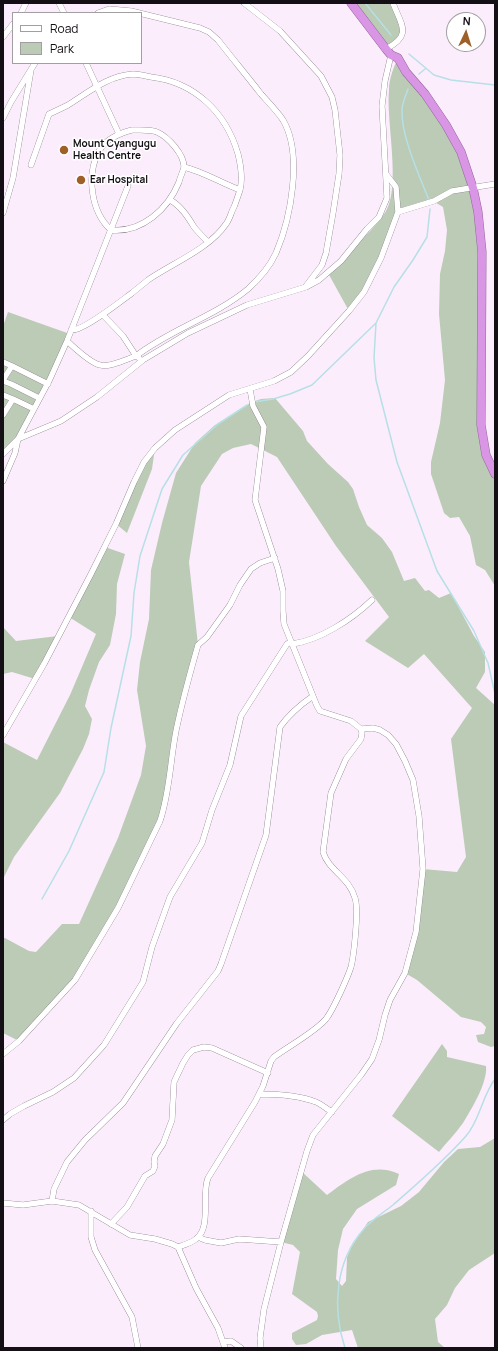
<!DOCTYPE html>
<style>
body{margin:0}
#map{position:relative;width:498px;height:1351px;overflow:hidden;background:#fcedfd;font-family:Manrope,sans-serif}
canvas{display:block}
.frame{position:absolute;inset:0;border:4px solid #140f14;pointer-events:none}
.legend{position:absolute;left:12px;top:12px;width:130px;height:52px;box-sizing:border-box;background:#fff;border:1px solid #a19fa1;margin:0;padding:5px 7px;list-style:none;font-size:12px;color:#140f14}
.legend li{display:flex;align-items:center;gap:8px;height:20px}
.legend b{width:20px;border:1px solid #a19fa1}
.north{position:absolute;left:446px;top:12px;width:40px;height:40px;box-sizing:border-box;background:#fff;border:1px solid #a19fa1;border-radius:50%;rotate:4deg;font-size:11px;font-weight:700;line-height:16px;text-align:center;color:#140f14}
.north::after{content:'';display:block;margin:auto;width:14px;height:18px;background:#9f6027;clip-path:polygon(50% 0,100% 100%,50% 72%,0 100%)}
</style>
<div id="map">
<canvas width="498" height="1351"></canvas>
<div class="frame"></div>
<ul class="legend">
<li><b style="height:5px;background:#fff"></b>Road</li>
<li><b style="height:11px;background:#bbcbb6"></b>Park</li>
</ul>
<div class="north">N</div>
</div>
<script>
const context = document.querySelector('canvas').getContext('2d');
context.lineJoin = 'round';
function fillPath(path, color) { context.fillStyle = color; context.fill(path, 'evenodd'); }
function stroke(path, color, width, dash) { context.strokeStyle = color; context.lineWidth = width; context.lineCap = dash ? 'butt' : 'round'; context.setLineDash(dash || []); context.stroke(path); }
function write(font, color, halo, rows, align = 'center') {
  context.font = font + ' Manrope,sans-serif'; context.lineWidth = 3; context.setLineDash([]); context.textBaseline = 'middle'; context.strokeStyle = halo; context.fillStyle = color; for (const [text, x, y, turn = 0] of rows) {
    context.save(); context.translate(x, y); context.rotate((+turn || 0) * Math.PI / 180); context.textAlign = isNaN(turn) ? turn : align; if (halo) context.strokeText(text, 0, 0); context.fillText(text, 0, 0); context.restore();
  }
}
const green = new Path2D(`
 M 351,3 L 393,3 L 403,34 L 386,49 Z
 M 398,58 L 459,148 L 478,212 L 481,425 L 495,474 L 495,586 L 485,570 L 476,565 L 470,536 L 459,517 L 450,518 L 444,513 L 431,474 L 431,462 L 440,423 L 445,380 L 439,314 L 440,274 L 445,251 L 447,230 L 443,207 L 433,201 L 398,212 L 368,286 L 349,311 L 328,273 C 343,259 357,245 371,230 C 376,224 382,218 386,211 C 401,185 386,122 389,90 C 389,79 393,69 398,58 Z
 M 8,312 L 70,334 L 18,439 L 3,456 L 3,326 Z
 M 275,398 L 303,431 L 307,441 L 328,464 L 348,482 L 353,489 L 359,507 L 367,525 L 382,538 L 392,552 L 404,581 L 415,578 L 425,591 L 429,590 L 439,598 L 451,593 L 474,636 L 485,652 L 485,672 L 476,688 L 495,705 L 495,1046 L 491,1047 L 478,1042 L 476,1035 L 484,1034 L 486,1027 L 481,1022 L 461,1017 L 417,980 L 405,973 L 410,958 L 423,869 L 457,872 L 466,857 L 451,739 L 472,708 L 424,654 L 408,668 L 365,641 L 389,617 L 336,546 L 277,457 L 251,444 L 233,448 L 222,454 L 201,486 L 189,562 L 198,645 L 176,731 L 164,810 L 118,908 L 75,980 L 19,1041 L 3,1033 L 3,937 L 29,951 L 36,952 L 62,924 L 79,924 L 118,838 L 141,775 L 146,746 L 137,690 L 140,662 L 149,619 L 151,570 L 162,523 L 176,473 L 195,443 L 215,425 L 252,402 L 261,399 Z
 M 155,448 L 152,469 L 127,533 L 116,524 L 134,482 Z
 M 105,547 L 125,554 L 117,584 L 116,614 L 110,645 L 99,662 L 89,690 L 85,706 L 92,719 L 89,734 L 83,749 L 60,793 L 14,857 L 3,879 L 3,742 L 37,760 L 70,695 L 96,634 L 69,617 Z
 M 3,627 L 16,641 L 58,636 L 35,679 L 12,672 L 3,674 Z
 M 442,1044 L 447,1051 L 447,1057 L 486,1066 C 488,1082 471,1110 463,1123 C 456,1133 446,1143 439,1152 L 392,1116 Z
 M 495,1138 L 495,1253 L 469,1270 L 455,1288 L 447,1305 L 435,1319 L 438,1342 L 445,1348 L 358,1348 L 352,1330 L 322,1335 L 306,1344 L 296,1345 L 292,1339 L 292,1333 L 317,1320 L 318,1316 L 317,1312 L 292,1294 L 300,1252 L 293,1245 L 281,1242 L 301,1171 L 327,1195 C 349,1179 371,1161 399,1174 L 396,1185 L 357,1209 L 343,1229 L 338,1250 L 336,1279 L 342,1286 L 346,1281 L 347,1257 L 352,1246 L 368,1222 L 401,1206 L 419,1192 L 444,1162 L 458,1149 L 480,1147 Z`);
const stream = new Path2D(`
 M 365,3 L 391,35
 M 409,54 L 434,75 L 451,80 L 495,85
 M 419,74 L 425,69
 M 408,89 C 406,95 402,103 402,110 C 401,136 419,175 429,200
 M 430,209 L 427,237 L 413,260 L 394,287 L 376,323 L 374,358 L 376,380 L 397,462 L 437,571 L 474,631 L 488,663 L 495,694
 M 254,402 L 273,399 L 290,394 L 312,385 L 376,323
 M 42,899 L 69,851 L 104,772 L 111,728 L 131,636 L 134,593 L 140,556 L 162,489 L 183,455 L 218,424 L 247,405
 M 345,1348 C 332,1309 335,1262 363,1230 C 371,1220 383,1213 393,1205 C 418,1183 444,1161 466,1136 C 480,1120 482,1096 495,1079`);
const minor = new Path2D(`
 M 59,3 L 64,13
 M 244,3 L 280,31 L 321,76 L 332,97 L 335,110 L 340,155 L 339,174 L 333,213 L 326,253 L 322,265 L 306,286
 M 21,13 L 26,3
 M 98,13 L 109,9 L 131,11 L 200,28 L 209,32 L 218,40 C 232,58 247,76 261,94 C 268,102 277,111 283,120 C 303,154 291,218 276,253 C 270,266 259,279 248,289 C 214,317 171,329 136,356 L 123,336 L 103,315
 M 3,37 L 13,24
 M 386,49 C 413,35 401,25 393,3
 M 86,63 L 119,134
 M 3,118 L 11,102 L 35,63
 M 132,130 C 140,130 150,129 157,132 C 168,137 184,154 184,167 C 183,172 180,177 179,182 C 168,209 142,233 111,230 C 91,212 86,175 99,151 C 106,139 120,133 132,130 Z
 M 31,165 L 49,114 C 56,111 62,108 68,105 C 89,92 107,76 133,74 C 139,74 145,76 151,77 C 194,82 226,112 238,154 C 241,166 243,178 240,190 C 238,196 236,202 234,207 C 231,212 230,219 226,224 C 209,249 173,263 148,280 C 143,284 137,289 132,293 C 121,301 82,332 71,330
 M 184,167 C 204,172 221,183 240,190
 M 170,200 C 181,206 188,217 194,227 C 198,232 203,237 208,242
 M 398,212 L 434,201 L 452,191 L 495,184
 M 3,213 L 13,178 L 31,70
 M 67,341 C 75,348 90,363 100,365 C 109,368 127,359 136,356 L 139,358
 M 3,362 L 12,366
 M 3,380 L 12,366 L 48,384
 M 3,381 L 11,384 L 39,398
 M 3,395 L 13,399 L 3,415
 M 13,399 L 34,409
 M 3,454 L 18,439 L 61,421 L 97,397 L 143,360 L 188,333 L 247,305 L 306,287 L 319,280 L 341,261 L 367,229 L 379,217 L 387,198 L 382,106 L 385,81 L 391,55
 M 3,481 L 15,453 L 18,439 L 50,379 L 67,341 L 128,186
 M 292,644 C 320,640 351,620 372,600
 M 3,735 L 44,664 L 91,574 L 116,524 L 134,482 L 144,462 L 155,448 L 175,430 L 229,395 L 274,381 L 291,372 L 308,356 L 349,311 L 364,292 L 381,258 L 398,212 L 396,187 L 386,174
 M 3,1054 L 19,1041 L 75,980 L 118,908 L 160,821 C 170,791 170,762 176,731 C 182,702 190,673 198,645 L 207,637 L 230,605 L 240,585 L 251,569 L 260,563 L 275,558
 M 259,1094 C 278,1094 298,1095 316,1102 C 321,1104 327,1109 332,1112
 M 3,1120 L 10,1114 L 24,1106 L 53,1092 L 74,1078 L 104,1045 L 143,982 L 152,947 L 170,897 L 202,843 L 212,810 L 230,765 L 241,716 L 280,655 L 287,644 L 291,642
 M 52,1201 L 54,1189 L 67,1162 L 85,1140 L 123,1103 L 177,1023 L 218,971 L 221,964 L 266,835 L 280,727 C 290,713 300,705 313,696
 M 3,1203 L 23,1205 L 52,1201 L 79,1205 L 130,1235 L 155,1239 L 172,1244 L 178,1247 L 196,1288 L 218,1328 L 225,1348
 M 91,1211 L 91,1237 L 95,1250 L 132,1317 L 138,1348
 M 111,1224 L 127,1207 L 145,1176 L 153,1171 L 155,1166 L 154,1162 L 155,1156 L 163,1144 L 172,1120 L 174,1082 L 183,1063 L 188,1055 L 193,1050 L 204,1047 L 212,1048 L 268,1073
 M 198,1237 L 205,1240 L 221,1243 L 239,1239 L 281,1242
 M 178,1247 C 184,1245 191,1243 196,1239 C 212,1227 201,1195 208,1178 L 255,1102 L 263,1086 L 271,1061 L 274,1057 C 289,1046 315,1032 326,1019 C 333,1010 347,979 351,967 C 354,955 359,909 355,898 C 349,877 329,871 323,852 L 331,793 L 346,759 L 361,739 L 362,733 L 361,729 L 351,721 L 320,711 L 317,706 L 284,624 L 283,611 L 283,591 L 278,569 L 255,500 L 264,427 L 253,406 L 250,389
 M 223,1342 L 231,1341 L 241,1348
 M 261,1348 L 260,1338 L 264,1309 L 281,1242 L 307,1151 L 313,1135 L 361,1075 L 372,1059 L 379,1040 L 385,1015 L 390,1000 L 405,973 L 416,932 L 423,869 L 419,816 L 413,780 L 405,761 L 396,744 L 388,735 L 380,730 L 373,728 L 361,729`);
const highway = new Path2D(`
 M 351,3 L 386,49 L 391,55 L 398,58 L 406,72 L 425,94 L 446,125 L 461,152 L 473,188 L 478,212 L 482,252 L 481,425 L 486,455 L 495,474`);
const markers = [
 [64,150,5,"#9f6027"],
 [81,180,5,"#9f6027"]
];
const poiNames = [
 ["Mount Cyangugu",73,144],
 ["Health Centre",73,156],
 ["Ear Hospital",90,180]
];
fillPath(green, '#bbcbb6');
stroke(stream, '#b6e0e5', 1.5);
stroke(minor, '#786c79', 6);
stroke(highway, '#94679b', 9);
stroke(minor, '#fff', 5.5);
stroke(highway, '#d996e4', 8);
for (const [x, y, r, color] of markers) { const dot = new Path2D(); dot.arc(x, y, r, 0, 2 * Math.PI); context.fillStyle = color; context.fill(dot); stroke(dot, '#fff', 1.5); }
write('bold 10px', '#140f14', '#fff', poiNames, 'left');
</script>
